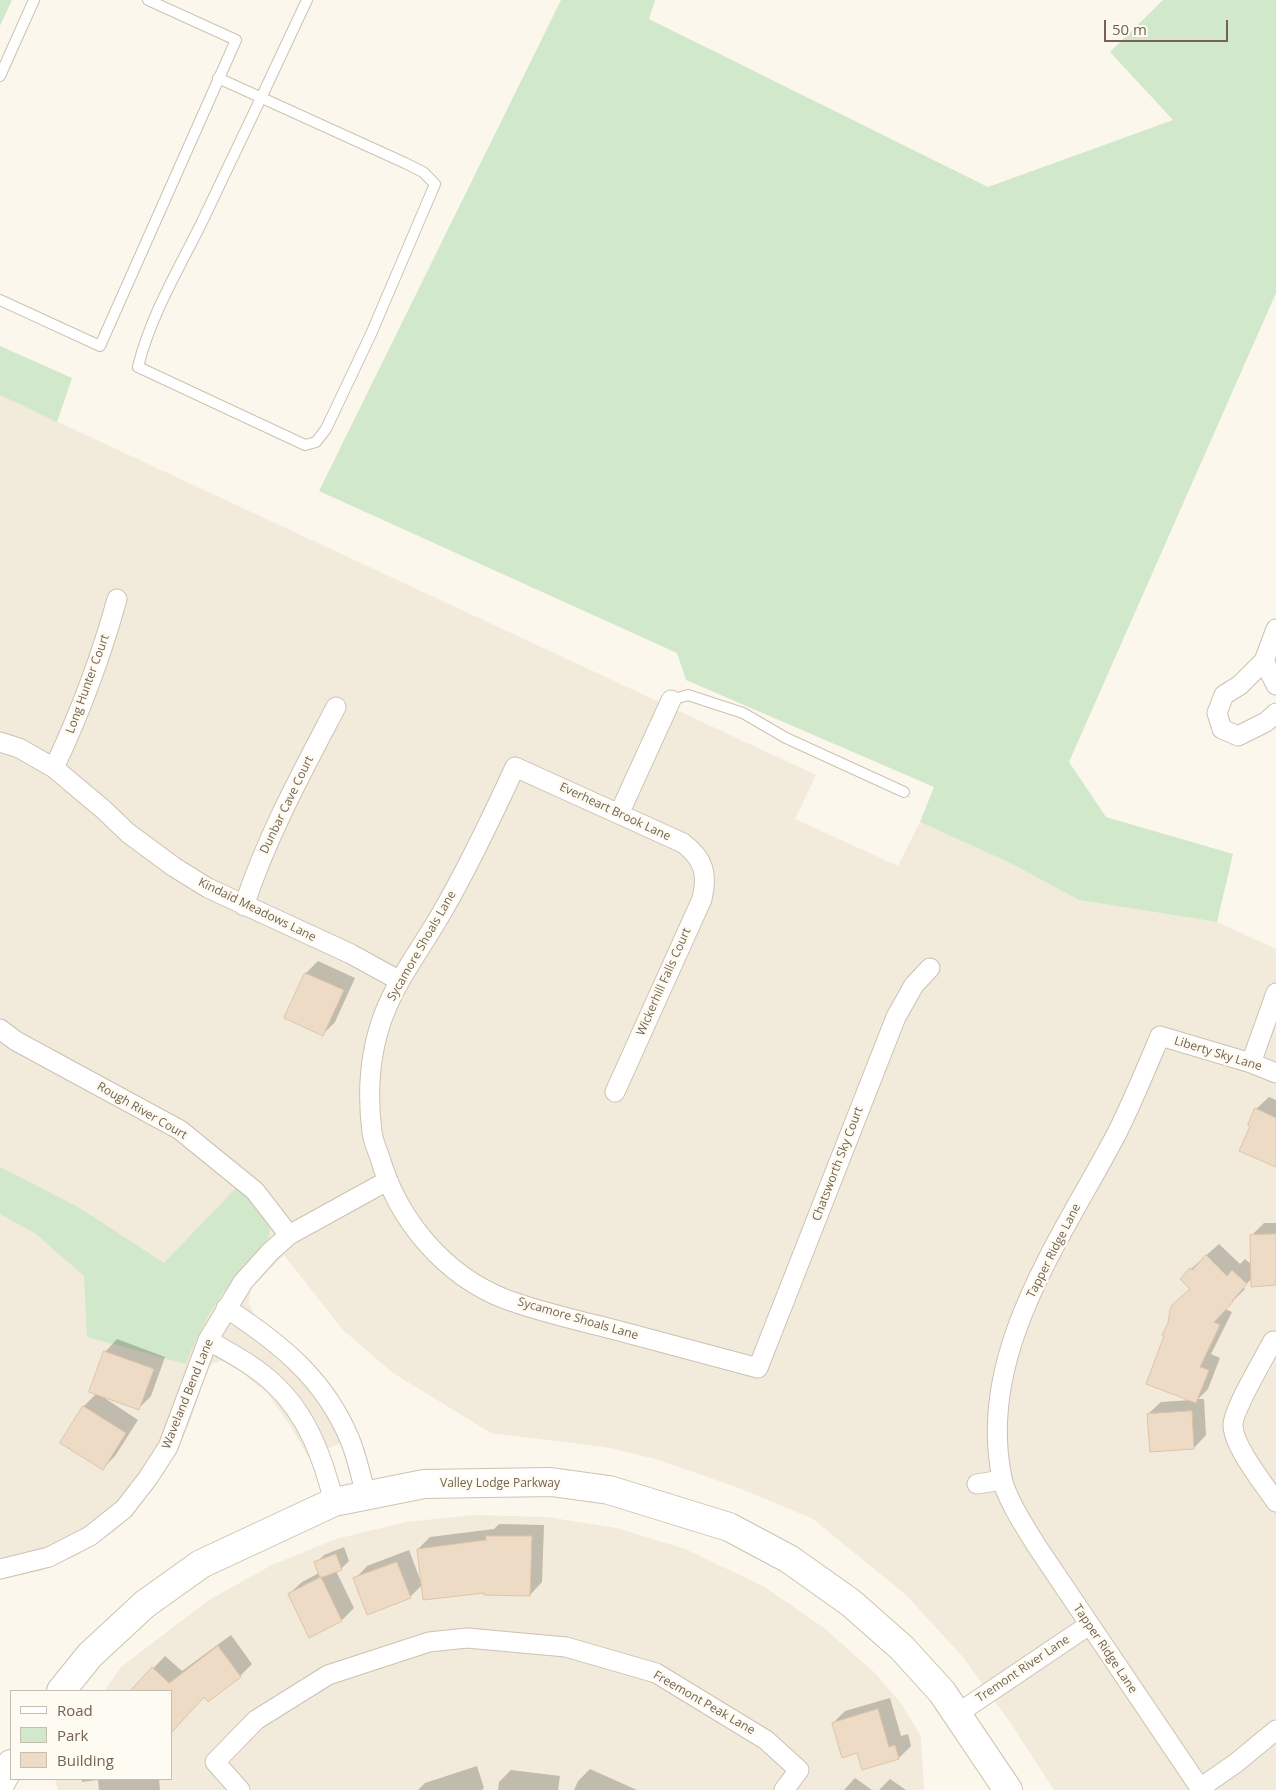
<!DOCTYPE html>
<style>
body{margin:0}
#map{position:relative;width:1276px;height:1790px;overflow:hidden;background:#fbf7ec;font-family:"Open Sans",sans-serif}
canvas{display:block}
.legend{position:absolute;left:10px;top:1690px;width:162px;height:90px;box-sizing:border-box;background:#fefbf2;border:1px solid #c7beb1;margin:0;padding:6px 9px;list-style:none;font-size:15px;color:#756250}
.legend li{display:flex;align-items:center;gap:10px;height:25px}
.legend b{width:25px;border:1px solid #c7beb1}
.scale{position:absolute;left:1104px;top:20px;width:124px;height:22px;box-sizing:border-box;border:2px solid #756250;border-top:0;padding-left:6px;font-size:15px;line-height:18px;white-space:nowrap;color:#756250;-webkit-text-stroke:4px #fefbf2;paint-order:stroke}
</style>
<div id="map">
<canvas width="1276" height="1790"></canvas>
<ul class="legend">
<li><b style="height:6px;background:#fff"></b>Road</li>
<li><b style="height:14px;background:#d2e8ca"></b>Park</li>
<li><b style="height:14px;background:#eedbc5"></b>Building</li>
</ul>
<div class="scale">50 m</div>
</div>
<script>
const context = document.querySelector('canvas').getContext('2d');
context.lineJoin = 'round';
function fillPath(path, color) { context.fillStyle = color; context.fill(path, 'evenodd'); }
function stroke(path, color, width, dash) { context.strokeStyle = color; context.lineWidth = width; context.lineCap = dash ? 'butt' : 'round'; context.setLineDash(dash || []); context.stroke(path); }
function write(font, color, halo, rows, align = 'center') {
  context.font = font + ' "Open Sans",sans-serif'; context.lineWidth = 5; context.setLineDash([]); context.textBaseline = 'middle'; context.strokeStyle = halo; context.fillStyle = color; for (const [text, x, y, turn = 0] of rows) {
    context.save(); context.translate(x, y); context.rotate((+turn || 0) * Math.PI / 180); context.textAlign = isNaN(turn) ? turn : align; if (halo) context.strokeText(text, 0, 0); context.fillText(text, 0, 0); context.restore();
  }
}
const residential = new Path2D(`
 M 0,395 L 816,775 L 795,819 L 898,866 L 920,822 L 1010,863 L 1079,900 L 1217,922 L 1276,949 L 1276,1790 L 1054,1790 L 1010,1722 L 962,1656 L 906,1595 L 813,1519 L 742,1489 L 656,1459 L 605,1447 L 491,1433 L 393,1373 L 343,1330 L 284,1255 L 252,1287 L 248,1302 L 255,1316 L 289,1343 L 356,1436 L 308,1457 L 290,1425 L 268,1394 L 230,1363 L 221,1361 L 212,1364 L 207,1370 L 192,1416 L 179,1447 L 135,1512 L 115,1531 L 76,1556 L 40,1571 L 0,1580 Z
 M 475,1515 L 546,1517 L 617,1528 L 685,1549 L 763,1586 L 824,1628 L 874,1672 L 900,1702 L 921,1736 L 924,1790 L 58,1790 L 55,1779 L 171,1779 L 171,1691 L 104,1691 L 121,1667 L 209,1600 L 272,1565 L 336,1539 L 406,1522 Z`);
const green = new Path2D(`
 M 0,0 L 12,0 L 0,26 Z
 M 561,0 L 655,0 L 649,19 L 988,187 L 1173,120 L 1110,52 L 1163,0 L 1276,0 L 1276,293 L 1069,762 L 1106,817 L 1233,854 L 1217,922 L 1079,900 L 1010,863 L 920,822 L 934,787 L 686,680 L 677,653 L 319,491 Z
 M 0,346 L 72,378 L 57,422 L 0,395 Z
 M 0,1167 L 78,1207 L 164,1263 L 237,1187 C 247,1197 269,1214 270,1229 C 271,1242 255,1254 247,1263 C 220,1293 200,1326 186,1364 L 87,1337 L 84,1276 L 36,1234 L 0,1214 Z`);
const shadow = new Path2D(`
 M 318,961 L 355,978 L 335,1022 L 323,1034 L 286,1018 L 306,973 Z
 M 1269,1097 L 1276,1100 L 1276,1164 L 1256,1109 Z
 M 1264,1223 L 1276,1223 L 1276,1284 L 1252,1278 L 1243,1288 L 1245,1289 L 1225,1309 L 1232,1312 L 1211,1354 L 1220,1358 L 1208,1389 L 1198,1399 L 1204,1399 L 1206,1435 L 1194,1448 L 1148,1414 L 1161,1402 L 1192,1400 L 1191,1269 L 1219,1244 L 1240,1264 L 1245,1259 L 1252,1265 L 1252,1235 Z
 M 117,1339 L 165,1357 L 151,1396 L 139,1408 L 105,1352 Z
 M 97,1393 L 138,1420 L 115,1456 L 103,1468 L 62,1442 L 84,1406 Z
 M 499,1524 L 544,1525 L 542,1582 L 530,1595 L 422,1585 L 410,1597 L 355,1579 L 367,1566 L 409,1550 L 421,1582 L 418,1549 L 430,1537 L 494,1529 Z
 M 344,1547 L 349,1561 L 341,1569 L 336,1571 L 354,1608 L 342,1620 L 310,1636 L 289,1594 L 302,1582 L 319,1573 L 316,1563 L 324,1555 Z
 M 231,1635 L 252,1664 L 240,1676 L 205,1696 L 171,1691 L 132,1691 L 165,1656 L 182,1671 Z
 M 890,1698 L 901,1736 L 908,1734 L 911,1746 L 899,1758 L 858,1752 L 833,1723 L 845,1711 Z
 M 477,1766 L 484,1788 L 482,1790 L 418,1790 L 425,1783 Z
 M 590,1769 L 637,1790 L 574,1790 L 578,1781 Z
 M 511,1770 L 560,1776 L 558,1790 L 498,1790 L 499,1782 Z
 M 855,1778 L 872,1790 L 844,1790 Z
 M 82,1779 L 159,1779 L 160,1790 L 99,1790 L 98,1780 L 82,1782 Z
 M 890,1779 L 906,1790 L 879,1790 Z`);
const building = new Path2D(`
 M 305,973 L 344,990 L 323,1036 L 284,1018 Z
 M 1255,1108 L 1276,1118 L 1276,1167 L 1239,1151 L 1250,1126 L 1248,1125 Z
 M 1276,1234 L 1276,1285 L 1251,1287 L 1250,1235 Z
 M 1206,1255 L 1227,1276 L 1232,1270 L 1247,1284 L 1232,1301 L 1233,1302 L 1214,1322 L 1220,1325 L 1200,1367 L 1209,1370 L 1196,1403 L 1146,1384 L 1164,1336 L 1162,1335 L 1168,1323 L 1170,1310 L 1172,1305 L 1190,1289 L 1180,1279 L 1190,1268 L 1192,1270 Z
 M 104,1351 L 154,1369 L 139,1410 L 89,1392 Z
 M 83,1406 L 126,1433 L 103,1470 L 60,1443 Z
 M 1192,1411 L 1194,1449 L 1150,1452 L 1147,1414 Z
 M 486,1536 L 532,1536 L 530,1596 L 484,1595 L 484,1593 L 423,1600 L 417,1549 L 486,1540 Z
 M 336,1554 L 342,1570 L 320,1578 L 314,1562 Z
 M 397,1562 L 411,1598 L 367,1615 L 353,1578 Z
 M 321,1577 L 342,1621 L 309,1638 L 288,1594 Z
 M 218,1646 L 241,1677 L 208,1702 L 204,1697 L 171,1733 L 171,1691 L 130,1691 L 152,1667 L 169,1683 Z
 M 878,1709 L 889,1747 L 895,1745 L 899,1759 L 862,1770 L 857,1753 L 842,1758 L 832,1723 Z`);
const lane = new Path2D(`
 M 0,76 L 34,0
 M 218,78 L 405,163 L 423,172 L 435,184 L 371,334 L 326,429 L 316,442 L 305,445 L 138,367 C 150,317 178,270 201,224 C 237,149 272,75 307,0
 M 0,300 L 100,346 L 236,40 L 148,0
 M 671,700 L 688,695 L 743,713 L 786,738 L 904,792`);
const street = new Path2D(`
 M 1276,629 L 1264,661 L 1276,685
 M 1264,661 L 1240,685 L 1224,695 L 1217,713 L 1222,729 L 1238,736 L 1266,722 L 1276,713
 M 0,742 L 19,748 L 54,768 L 104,810 L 128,833 L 174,867 L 208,888 L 351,954 L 400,981
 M 54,768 C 80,713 101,657 117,599
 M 619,814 L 671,700
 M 244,906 C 267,836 302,772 336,707
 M 0,1029 L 16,1041 L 180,1130 L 255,1191 L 289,1235
 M 1251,1063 L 1276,993
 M 1276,1073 L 1251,1063 L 1160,1036 C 1146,1069 1133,1101 1117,1133 C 1062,1238 976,1353 1002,1478 C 1006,1498 1025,1527 1036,1545 L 1200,1788 L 1236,1763 L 1276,1730
 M 615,1092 L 702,899 C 708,874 704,859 683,843 L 515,767 C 492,817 469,866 441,914 C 422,947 398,978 384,1014 C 370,1051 367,1093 372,1132 C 373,1141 377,1149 380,1158 C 398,1220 444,1275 505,1299 C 540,1312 576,1320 612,1329 C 661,1342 710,1355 758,1368 L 896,1017 L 914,985 L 930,968
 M 226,1308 C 280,1343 325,1379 350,1440 C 357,1457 361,1477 366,1495
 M 208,1340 C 230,1353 254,1365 273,1383 C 307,1414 323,1458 334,1502
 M 1273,1341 C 1264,1358 1233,1410 1233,1425 C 1233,1446 1264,1484 1276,1502
 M 977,1484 L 1002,1480
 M 0,1569 L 49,1557 L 90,1536 L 124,1509 L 148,1478 L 168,1447 L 208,1340 L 243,1282 L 270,1252 L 289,1235 L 387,1181
 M 957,1714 L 1089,1625
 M 240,1790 L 215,1762 L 256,1720 L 328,1675 L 429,1642 L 467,1638 L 566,1647 L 656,1673 L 766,1740 L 799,1770 L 784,1790`);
const secondary = new Path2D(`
 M 61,1691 L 90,1655 L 145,1604 L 201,1564 L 334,1502 L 424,1484 L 551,1482 L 609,1490 L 729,1527 L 789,1559 L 851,1603 L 902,1648 L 942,1692 L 1008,1790
 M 0,1784 L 11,1764`);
const streetNames = [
 ["Long Hunter Court",88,684,-70],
 ["Dunbar Cave Court",287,805,-64],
 ["Everheart Brook Lane",615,812,25],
 ["Kindaid Meadows Lane",257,910,26],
 ["Sycamore Shoals Lane",422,946,-60],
 ["Wickerhill Falls Court",664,982,-66],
 ["Liberty Sky Lane",1218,1054,17],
 ["Rough River Court",142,1111,30],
 ["Chatsworth Sky Court",838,1164,-69],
 ["Tapper Ridge Lane",1054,1251,-63],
 ["Sycamore Shoals Lane",578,1319,16],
 ["Waveland Bend Lane",188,1394,-68],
 ["Valley Lodge Parkway",500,1484],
 ["Tapper Ridge Lane",1105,1649,56],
 ["Tremont River Lane",1023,1669,-34],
 ["Freemont Peak Lane",704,1703,30]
];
fillPath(residential, '#f2eada');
fillPath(green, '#d2e8ca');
fillPath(shadow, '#0003');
fillPath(building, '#eedbc5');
stroke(building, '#e0c4a7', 1);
stroke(lane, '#cdc1b2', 12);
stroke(street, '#cdc1b2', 21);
stroke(secondary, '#cfc2b0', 30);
stroke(lane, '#fff', 10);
stroke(street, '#fff', 19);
stroke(secondary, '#fff', 28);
write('12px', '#756250', '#fefbf2', streetNames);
</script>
